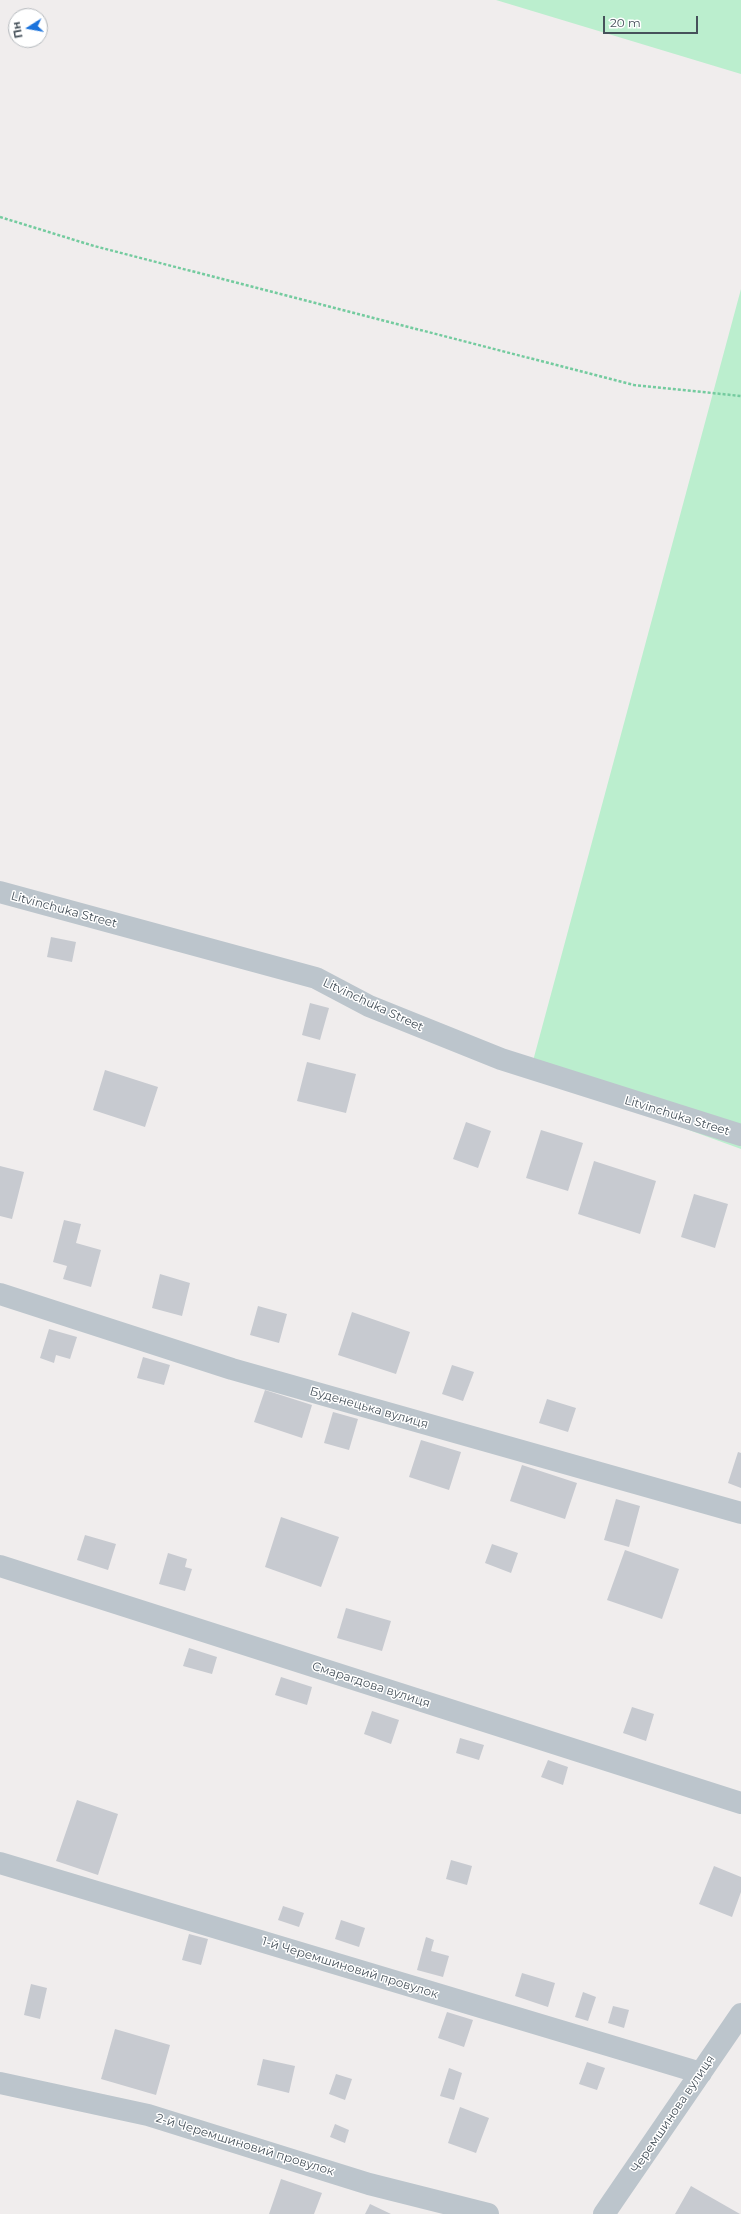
<!DOCTYPE html>
<meta charset="utf-8">
<style>
body{margin:0}
#map{position:relative;width:741px;height:2214px;overflow:hidden;background:#f0eded;font-family:Montserrat,sans-serif}
canvas{display:block}
.north{position:absolute;left:8px;top:8px;width:40px;height:40px;box-sizing:border-box;background:#fff;border:1px solid #b5b9bd;border-radius:50%;rotate:259deg;font-size:11px;font-weight:700;line-height:16px;text-align:center;color:#46515a}
.north::after{content:'';display:block;margin:auto;width:14px;height:18px;background:#1b73dc;clip-path:polygon(50% 0,100% 100%,50% 72%,0 100%)}
.scale{position:absolute;left:603px;top:16px;width:95px;height:18px;box-sizing:border-box;border:2px solid #46515a;border-top:0;padding-left:5px;font-size:12px;line-height:14px;white-space:nowrap;color:#46515a;-webkit-text-stroke:3px #fff;paint-order:stroke}
</style>
<div id="map">
<canvas width="741" height="2214"></canvas>
<div class="north">Пн</div>
<div class="scale">20 m</div>
</div>
<script>
const context = document.querySelector('canvas').getContext('2d');
context.lineJoin = 'round';
function fillPath(path, color) { context.fillStyle = color; context.fill(path, 'evenodd'); }
function stroke(path, color, width, dash) { context.strokeStyle = color; context.lineWidth = width; context.lineCap = dash ? 'butt' : 'round'; context.setLineDash(dash || []); context.stroke(path); }
function write(font, color, halo, rows, align = 'center') {
  context.font = font + ' Montserrat,sans-serif'; context.lineWidth = 3; context.setLineDash([]); context.textBaseline = 'middle'; context.strokeStyle = halo; context.fillStyle = color; for (const [text, x, y, turn = 0] of rows) {
    context.save(); context.translate(x, y); context.rotate((+turn || 0) * Math.PI / 180); context.textAlign = isNaN(turn) ? turn : align; if (halo) context.strokeText(text, 0, 0); context.fillText(text, 0, 0); context.restore();
  }
}
const green = new Path2D(`
 M 496,0 L 741,0 L 741,74 Z
 M 741,289 L 741,1149 L 530,1072 Z`);
const building = new Path2D(`
 M 51,937 L 76,942 L 72,962 L 47,957 Z
 M 310,1003 L 329,1008 L 320,1040 L 302,1035 Z
 M 307,1062 L 356,1074 L 346,1113 L 297,1101 Z
 M 105,1070 L 158,1087 L 145,1127 L 93,1110 Z
 M 466,1122 L 491,1131 L 478,1168 L 453,1159 Z
 M 541,1130 L 583,1143 L 568,1191 L 526,1178 Z
 M 594,1161 L 656,1181 L 640,1234 L 578,1214 Z
 M 0,1166 L 24,1172 L 12,1219 L 0,1216 Z
 M 694,1194 L 728,1204 L 715,1248 L 681,1237 Z
 M 64,1220 L 81,1224 L 76,1243 L 101,1250 L 91,1287 L 63,1279 L 67,1266 L 53,1262 Z
 M 160,1274 L 190,1283 L 182,1316 L 152,1308 Z
 M 258,1306 L 287,1314 L 279,1343 L 250,1335 Z
 M 352,1312 L 410,1332 L 396,1374 L 338,1355 Z
 M 49,1329 L 77,1337 L 70,1359 L 56,1355 L 54,1363 L 40,1358 Z
 M 143,1357 L 170,1365 L 164,1385 L 137,1378 Z
 M 452,1365 L 474,1372 L 463,1401 L 442,1394 Z
 M 265,1390 L 312,1405 L 302,1438 L 254,1422 Z
 M 547,1399 L 576,1408 L 568,1432 L 539,1423 Z
 M 333,1412 L 358,1419 L 349,1450 L 324,1443 Z
 M 421,1440 L 461,1452 L 449,1490 L 409,1477 Z
 M 738,1452 L 741,1453 L 741,1488 L 728,1483 Z
 M 522,1465 L 577,1483 L 565,1519 L 510,1501 Z
 M 616,1499 L 640,1506 L 629,1547 L 604,1540 Z
 M 281,1517 L 339,1537 L 321,1587 L 265,1567 Z
 M 85,1535 L 116,1544 L 108,1570 L 77,1560 Z
 M 492,1544 L 518,1553 L 511,1573 L 485,1563 Z
 M 625,1550 L 679,1569 L 662,1619 L 607,1600 Z
 M 168,1553 L 187,1559 L 185,1567 L 192,1569 L 185,1591 L 159,1584 Z
 M 346,1608 L 391,1621 L 382,1651 L 337,1638 Z
 M 189,1648 L 217,1657 L 212,1674 L 183,1666 Z
 M 281,1677 L 312,1687 L 307,1705 L 275,1695 Z
 M 632,1707 L 654,1714 L 646,1741 L 623,1733 Z
 M 372,1711 L 399,1720 L 391,1744 L 364,1734 Z
 M 460,1738 L 484,1745 L 479,1760 L 456,1753 Z
 M 548,1760 L 568,1767 L 563,1785 L 541,1777 Z
 M 77,1800 L 118,1814 L 98,1875 L 56,1861 Z
 M 451,1860 L 472,1866 L 467,1885 L 446,1879 Z
 M 714,1866 L 741,1877 L 741,1892 L 732,1917 L 699,1904 Z
 M 283,1906 L 304,1913 L 299,1927 L 278,1920 Z
 M 341,1920 L 365,1928 L 359,1947 L 335,1939 Z
 M 189,1934 L 208,1939 L 201,1965 L 182,1960 Z
 M 426,1937 L 434,1940 L 431,1951 L 449,1956 L 443,1977 L 417,1970 Z
 M 522,1973 L 555,1983 L 548,2007 L 515,1996 Z
 M 31,1984 L 47,1988 L 40,2019 L 24,2015 Z
 M 583,1992 L 596,1997 L 588,2021 L 575,2017 Z
 M 613,2006 L 629,2010 L 624,2028 L 608,2023 Z
 M 447,2012 L 473,2020 L 464,2047 L 438,2038 Z
 M 115,2029 L 170,2045 L 156,2095 L 101,2079 Z
 M 263,2059 L 295,2066 L 289,2093 L 257,2085 Z
 M 587,2062 L 605,2068 L 597,2090 L 579,2084 Z
 M 449,2068 L 462,2073 L 454,2100 L 440,2096 Z
 M 336,2074 L 352,2079 L 345,2100 L 329,2094 Z
 M 460,2107 L 489,2118 L 476,2153 L 448,2143 Z
 M 335,2124 L 349,2130 L 345,2143 L 330,2137 Z
 M 281,2179 L 322,2193 L 314,2214 L 269,2214 Z
 M 691,2186 L 740,2214 L 675,2214 Z
 M 370,2204 L 391,2214 L 365,2214 Z`);
const path = new Path2D(`
 M 0,217 L 94,246 L 634,385 L 741,396`);
const minor = new Path2D(`
 M 0,892 L 316,978 L 369,1006 L 501,1059 L 741,1135
 M 0,1294 L 232,1369 L 741,1513
 M 0,1566 L 741,1803
 M 0,1863 L 701,2073
 M 0,2083 L 148,2115 L 369,2184 L 488,2214
 M 604,2214 L 741,2014`);
const streetNames = [
 ["Litvinchuka Street",64,910,15],
 ["Litvinchuka Street",373,1005,25],
 ["Litvinchuka Street",677,1116,17],
 ["Буденецька вулиця",369,1408,16],
 ["Смарагдова вулиця",371,1685,18],
 ["1-й Черемшиновий провулок",350,1968,17],
 ["Черемшинова вулиця",673,2114,-56],
 ["2-й Черемшиновий провулок",245,2145,17]
];
fillPath(green, '#bbeece');
fillPath(building, '#c7cad0');
stroke(path, '#74cb9f', 2.5, [3, 2]);
stroke(minor, '#bcc5cc', 22);
write('12px', '#46515a', '#fff', streetNames);
</script>
